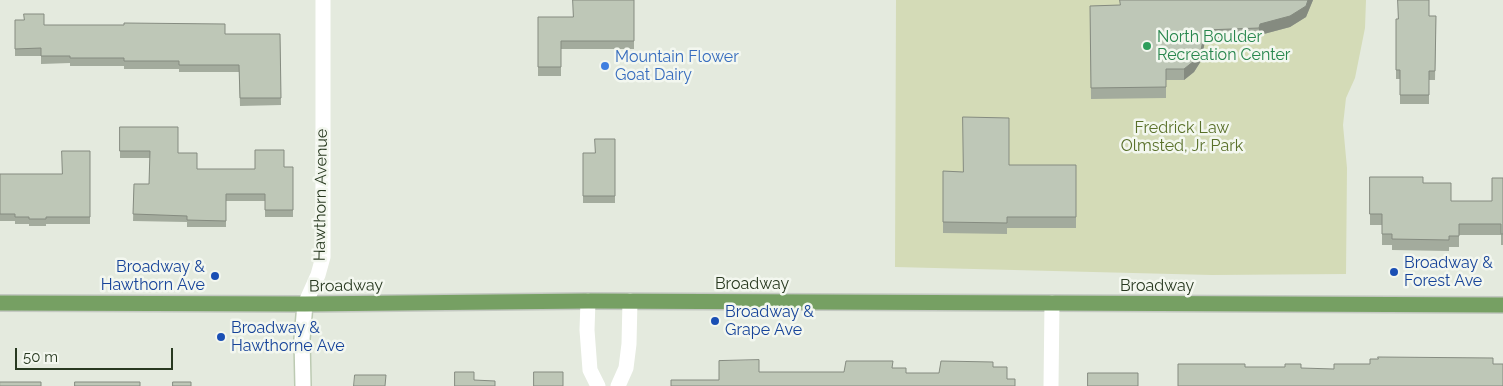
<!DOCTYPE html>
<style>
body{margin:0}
#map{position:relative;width:1503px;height:386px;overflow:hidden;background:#e4eade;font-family:Raleway,sans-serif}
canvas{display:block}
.scale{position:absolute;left:15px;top:348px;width:158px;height:22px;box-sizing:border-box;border:2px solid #283920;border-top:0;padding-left:6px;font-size:15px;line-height:18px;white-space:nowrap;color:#283920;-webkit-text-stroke:4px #f3f7ef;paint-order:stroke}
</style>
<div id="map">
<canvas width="1503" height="386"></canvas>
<div class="scale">50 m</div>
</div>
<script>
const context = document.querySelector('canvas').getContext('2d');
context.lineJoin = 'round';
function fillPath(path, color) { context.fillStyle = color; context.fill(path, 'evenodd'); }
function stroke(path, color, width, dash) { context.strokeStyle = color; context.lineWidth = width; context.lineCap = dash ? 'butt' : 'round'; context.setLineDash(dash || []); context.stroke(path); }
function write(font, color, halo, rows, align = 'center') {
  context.font = font + ' Raleway,sans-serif'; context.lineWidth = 5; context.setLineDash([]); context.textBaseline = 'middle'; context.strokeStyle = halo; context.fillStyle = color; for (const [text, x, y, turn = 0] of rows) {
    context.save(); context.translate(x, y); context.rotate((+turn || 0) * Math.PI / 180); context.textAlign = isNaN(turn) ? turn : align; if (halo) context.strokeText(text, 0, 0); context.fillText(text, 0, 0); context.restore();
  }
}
const green = new Path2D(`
 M 896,0 L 1366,0 L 1365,28 L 1355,78 L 1346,98 L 1343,125 L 1347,168 L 1346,274 L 1212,275 L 895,267 Z`);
const street = new Path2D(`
 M 588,301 L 587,330 L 590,370 L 598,386
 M 305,304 L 318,275 L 323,257 L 323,0
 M 618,386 L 626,368 L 629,344 L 630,301
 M 1051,386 L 1052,303`);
const secondary = new Path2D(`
 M 303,386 L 302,339 L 305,304`);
const primary = new Path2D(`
 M 0,303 L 305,304 L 588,301 L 1503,305`);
const wall = new Path2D(`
 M 634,0 L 634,49 L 561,49 L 561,76 L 538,76 L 538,17 L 573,17 Z
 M 1120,0 L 1313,0 L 1306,17 L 1290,27 L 1260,35 L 1259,39 L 1205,41 L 1201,61 L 1194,72 L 1184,80 L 1166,80 L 1166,98 L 1091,99 L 1090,6 L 1120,5 Z
 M 1429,16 L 1436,16 L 1435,80 L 1429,80 L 1429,104 L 1400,104 L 1400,79 L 1396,79 L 1396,19 Z
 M 15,20 L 44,25 L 225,34 L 280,34 L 281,105 L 240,106 L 239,72 L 179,72 L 179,69 L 124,69 L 124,66 L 70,66 L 70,63 L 41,64 L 41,56 L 15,56 Z
 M 120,127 L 178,153 L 197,169 L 255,169 L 293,167 L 293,217 L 265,217 L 265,201 L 226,201 L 226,227 L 187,227 L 187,222 L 133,221 L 134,184 L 149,184 L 150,158 L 120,158 Z
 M 615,139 L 615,203 L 583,203 L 583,153 L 595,153 Z
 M 90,151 L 90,224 L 46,224 L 46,226 L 29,226 L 29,224 L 15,224 L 15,221 L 0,221 L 0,174 L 62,174 Z
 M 1009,165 L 1076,165 L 1076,228 L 1007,228 L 1007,234 L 943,233 L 943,171 L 963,172 Z
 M 1370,177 L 1423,183 L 1451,201 L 1492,201 L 1503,178 L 1503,245 L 1501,245 L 1501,235 L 1459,235 L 1459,247 L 1449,247 L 1449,251 L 1392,250 L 1392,245 L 1382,245 L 1382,225 L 1370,225 Z`);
const shadedWall = new Path2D(`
 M 1308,0 L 1313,0 L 1306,17 L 1290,27 L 1260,35 L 1259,39 L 1259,28 L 1260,24 Z
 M 1205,30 L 1205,41 L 1201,61 L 1194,72 L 1184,80 L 1184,69 Z`);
const building = new Path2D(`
 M 573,0 L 634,0 L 634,41 L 561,41 L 561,67 L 538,67 L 538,17 L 573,17 Z
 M 1120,0 L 1308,0 L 1306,6 L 1290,16 L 1260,24 L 1259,28 L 1205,30 L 1201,50 L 1194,61 L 1184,69 L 1166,69 L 1166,87 L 1091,88 L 1090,6 L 1120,5 Z
 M 1398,0 L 1429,0 L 1429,16 L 1436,16 L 1435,71 L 1429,71 L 1429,95 L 1400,95 L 1400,70 L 1396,70 L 1396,19 L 1398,19 Z
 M 24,14 L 44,14 L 44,25 L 124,25 L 124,23 L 225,24 L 225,34 L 280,34 L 281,98 L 240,98 L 239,65 L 179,65 L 179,61 L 124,61 L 124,58 L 70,58 L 70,56 L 41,56 L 41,48 L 15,49 L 15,20 L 24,20 Z
 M 963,117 L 1009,118 L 1009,165 L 1076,165 L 1076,217 L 1007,217 L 1007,223 L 943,222 L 943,171 L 963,172 Z
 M 120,127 L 178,127 L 178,153 L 197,153 L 197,169 L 255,169 L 255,150 L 284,150 L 284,167 L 293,167 L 293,210 L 265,210 L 265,194 L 226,194 L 226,221 L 187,220 L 187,216 L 133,214 L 134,184 L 149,184 L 150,151 L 120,151 Z
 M 595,139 L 615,139 L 615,196 L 583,196 L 583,153 L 595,153 Z
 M 62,151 L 90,151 L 90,217 L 46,217 L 46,219 L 29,219 L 29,217 L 15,217 L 15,214 L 0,214 L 0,174 L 62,174 Z
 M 1370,177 L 1423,177 L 1423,183 L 1451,183 L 1451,201 L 1492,201 L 1492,178 L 1503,178 L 1503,234 L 1501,234 L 1501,224 L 1459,224 L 1459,236 L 1449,236 L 1449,240 L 1392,239 L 1392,234 L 1382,234 L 1382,214 L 1370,214 Z
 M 1378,357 L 1493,358 L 1493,364 L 1503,364 L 1503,386 L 1178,386 L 1178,364 L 1245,364 L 1245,367 L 1285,367 L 1285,364 L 1301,364 L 1301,368 L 1334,369 L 1334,364 L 1370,364 L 1370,359 L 1378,359 Z
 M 759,360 L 759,372 L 844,372 L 846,361 L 893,361 L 892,368 L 906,368 L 906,373 L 939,373 L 941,361 L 993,362 L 993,367 L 1007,367 L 1007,379 L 1015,379 L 1015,386 L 671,386 L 671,380 L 719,380 L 719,361 Z
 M 455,372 L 474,372 L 474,380 L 495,381 L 495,386 L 455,386 Z
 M 534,372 L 563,372 L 563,386 L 534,386 Z
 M 1088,373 L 1138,373 L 1138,386 L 1088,386 Z
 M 355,375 L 386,375 L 385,386 L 354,386 Z
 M 0,382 L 41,382 L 41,386 L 0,386 Z
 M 75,382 L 140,382 L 140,386 L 75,386 Z
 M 173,382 L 191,382 L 191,386 L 173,386 Z`);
const markers = [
 [1147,46,5,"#2e9e5b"],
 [605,66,5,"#3f7fe0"],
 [1394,272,5,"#1a4fb4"],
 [215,276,5,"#1a4fb4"],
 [715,321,5,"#1a4fb4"],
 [221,337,5,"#1a4fb4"]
];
const leisureNames = [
 ["North Boulder",1157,37],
 ["Recreation Center",1157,55]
];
const shopNames = [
 ["Mountain Flower",615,57],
 ["Goat Dairy",615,75]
];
const parkNames = [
 ["Fredrick Law",1182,128],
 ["Olmsted, Jr. Park",1182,146]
];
const streetNames = [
 ["Hawthorn Avenue",321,195,-89],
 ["Broadway",752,284],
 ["Broadway",346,286,-1],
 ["Broadway",1157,286]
];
const transitNames = [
 ["Broadway &",1404,263],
 ["Forest Ave",1404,281],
 ["Broadway &",205,267,"right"],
 ["Hawthorn Ave",205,285,"right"],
 ["Broadway &",725,312],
 ["Grape Ave",725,330],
 ["Broadway &",231,328],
 ["Hawthorne Ave",231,346]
];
fillPath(green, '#d4dbb7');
stroke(secondary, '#bccab2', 18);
stroke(primary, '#c3c8c1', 18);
stroke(street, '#fff', 15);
stroke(secondary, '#fff', 15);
stroke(primary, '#76a063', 15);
fillPath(wall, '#a3ab9d');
fillPath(shadedWall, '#858b80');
fillPath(building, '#bec7b7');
stroke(building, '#858b80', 1);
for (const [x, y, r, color] of markers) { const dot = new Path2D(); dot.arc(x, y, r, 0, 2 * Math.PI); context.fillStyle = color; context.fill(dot); stroke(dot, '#f3f7ef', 2); }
write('16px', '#27864d', '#f3f7ef', leisureNames, 'left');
write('16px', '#366cbe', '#f3f7ef', shopNames, 'left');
write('16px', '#59702a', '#f3f7ef', parkNames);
write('16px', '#283920', '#f3f7ef', streetNames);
write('16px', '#164399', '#f3f7ef', transitNames, 'left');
</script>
